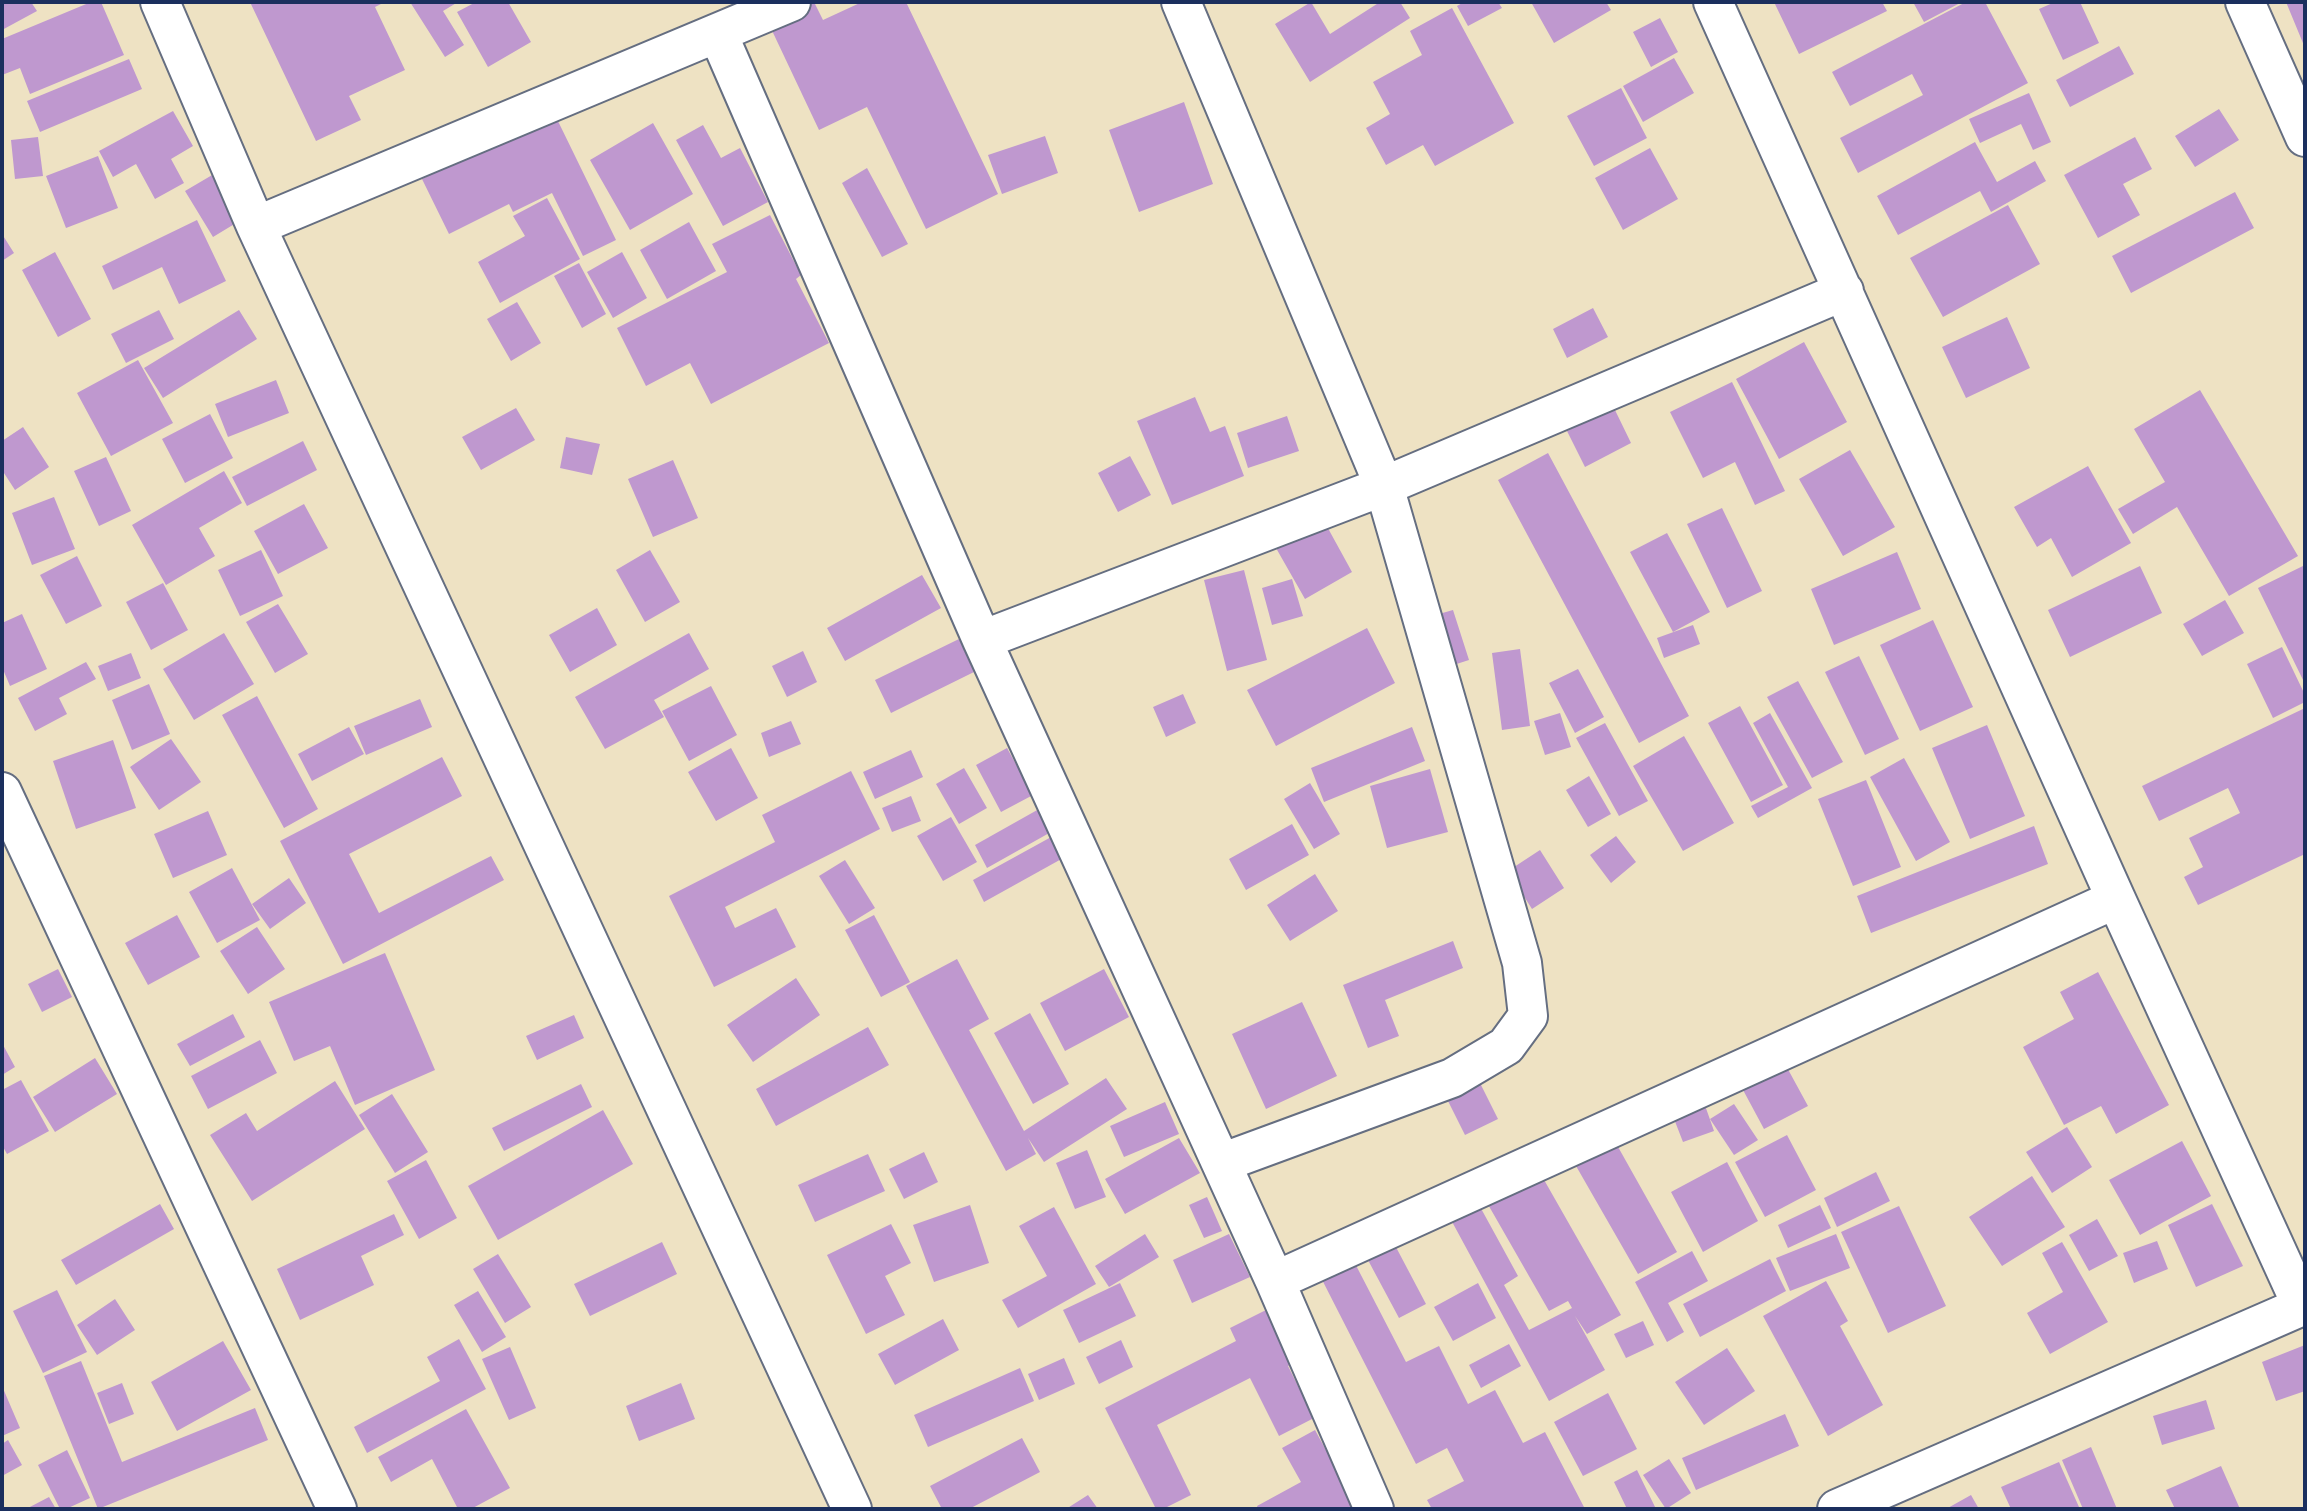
<!DOCTYPE html>
<style>
body{margin:0}
#map{position:relative;width:2307px;height:1511px;overflow:hidden;background:#eee2c3;font-family:Mali,sans-serif}
canvas{display:block}
.frame{position:absolute;inset:0;border:4px solid #1b2f5e;pointer-events:none}
</style>
<div id="map">
<canvas width="2307" height="1511"></canvas>
<div class="frame"></div>
</div>
<script>
const context = document.querySelector('canvas').getContext('2d');
context.lineJoin = 'round';
function fillPath(path, color) { context.fillStyle = color; context.fill(path, 'evenodd'); }
function stroke(path, color, width, dash) { context.strokeStyle = color; context.lineWidth = width; context.lineCap = dash ? 'butt' : 'round'; context.setLineDash(dash || []); context.stroke(path); }
const building = new Path2D(`
 M 2,2 L 31,2 L 37,11 L 2,30 Z
 M 91,2 L 101,2 L 124,55 L 30,94 L 20,68 L 2,75 L 2,39 Z
 M 250,2 L 385,2 L 375,7 L 405,70 L 349,96 L 361,120 L 316,141 Z
 M 410,2 L 458,2 L 443,11 L 464,45 L 445,57 Z
 M 476,2 L 508,2 L 531,42 L 488,67 L 457,12 Z
 M 807,2 L 814,2 L 823,20 L 862,2 L 906,2 L 998,194 L 926,229 L 867,107 L 819,130 L 767,20 Z
 M 1311,2 L 1330,34 L 1380,2 L 1400,2 L 1410,18 L 1310,82 L 1275,24 Z
 M 1464,2 L 1498,2 L 1502,8 L 1468,26 L 1457,6 Z
 M 1531,2 L 1606,2 L 1611,10 L 1554,43 Z
 M 1774,2 L 1882,2 L 1887,11 L 1799,54 Z
 M 1913,2 L 1962,2 L 1924,22 Z
 M 1966,2 L 1985,2 L 2028,83 L 1858,173 L 1840,138 L 1923,95 L 1912,74 L 1850,106 L 1832,72 Z
 M 2055,2 L 2080,2 L 2099,43 L 2063,60 L 2039,9 Z
 M 2286,2 L 2305,2 L 2305,48 Z
 M 1452,8 L 1514,123 L 1435,166 L 1423,145 L 1386,165 L 1366,128 L 1390,114 L 1373,82 L 1422,55 L 1410,31 Z
 M 1660,18 L 1678,52 L 1651,67 L 1633,32 Z
 M 2119,46 L 2134,74 L 2070,107 L 2056,80 Z
 M 1674,58 L 1694,93 L 1643,122 L 1623,86 Z
 M 129,59 L 142,89 L 40,132 L 27,101 Z
 M 1621,88 L 1647,138 L 1594,166 L 1567,116 Z
 M 2029,93 L 2051,142 L 2033,150 L 2021,124 L 1980,143 L 1969,119 Z
 M 1184,102 L 1213,184 L 1139,212 L 1109,130 Z
 M 2219,109 L 2239,140 L 2195,167 L 2175,136 Z
 M 173,111 L 193,146 L 171,159 L 184,183 L 155,199 L 136,164 L 113,177 L 99,151 Z
 M 555,115 L 616,240 L 583,256 L 552,193 L 513,212 L 509,204 L 449,234 L 422,179 Z
 M 653,123 L 693,194 L 630,230 L 590,160 Z
 M 703,125 L 721,158 L 740,148 L 768,202 L 723,226 L 676,140 Z
 M 1045,136 L 1058,173 L 1002,194 L 988,155 Z
 M 38,137 L 43,176 L 15,179 L 11,140 Z
 M 2135,137 L 2152,169 L 2123,184 L 2140,215 L 2098,238 L 2064,175 Z
 M 1975,142 L 1997,182 L 2035,161 L 2046,181 L 1991,212 L 1980,191 L 1898,235 L 1877,196 Z
 M 1650,148 L 1678,199 L 1623,230 L 1595,178 Z
 M 98,156 L 118,208 L 66,228 L 46,176 Z
 M 867,168 L 908,244 L 882,257 L 842,183 Z
 M 219,171 L 246,217 L 213,237 L 185,191 Z
 M 2235,192 L 2254,228 L 2131,293 L 2112,256 Z
 M 547,198 L 580,259 L 500,303 L 478,262 L 525,236 L 513,216 Z
 M 2008,205 L 2040,264 L 1943,317 L 1910,258 Z
 M 770,215 L 801,275 L 796,279 L 829,343 L 711,404 L 690,363 L 646,386 L 617,328 L 727,272 L 712,244 Z
 M 197,220 L 226,281 L 179,304 L 162,267 L 113,290 L 102,266 Z
 M 689,222 L 716,271 L 667,299 L 640,250 Z
 M 2,234 L 14,253 L 2,261 Z
 M 55,252 L 91,319 L 58,337 L 22,270 Z
 M 622,252 L 647,298 L 613,318 L 587,272 Z
 M 579,263 L 606,314 L 582,328 L 554,276 Z
 M 517,302 L 541,343 L 511,361 L 487,319 Z
 M 1593,308 L 1608,337 L 1567,358 L 1553,329 Z
 M 159,310 L 174,339 L 126,363 L 111,334 Z
 M 239,310 L 257,339 L 163,398 L 144,368 Z
 M 2007,317 L 2030,368 L 1966,398 L 1942,347 Z
 M 1804,342 L 1847,422 L 1779,459 L 1736,379 Z
 M 138,360 L 173,423 L 111,456 L 77,393 Z
 M 276,380 L 289,413 L 228,437 L 215,404 Z
 M 1732,382 L 1785,491 L 1755,505 L 1735,462 L 1703,478 L 1670,412 Z
 M 2200,390 L 2298,556 L 2229,596 L 2177,507 L 2133,534 L 2118,509 L 2165,482 L 2134,429 Z
 M 1195,397 L 1210,432 L 1225,426 L 1244,476 L 1172,505 L 1137,421 Z
 M 516,408 L 535,440 L 481,470 L 462,437 Z
 M 1614,408 L 1631,443 L 1585,467 L 1567,431 Z
 M 210,414 L 233,458 L 185,483 L 162,439 Z
 M 1287,416 L 1299,451 L 1248,468 L 1237,433 Z
 M 23,427 L 49,467 L 15,490 L 2,470 L 2,441 Z
 M 566,437 L 600,444 L 592,475 L 560,468 Z
 M 303,441 L 317,470 L 247,506 L 232,477 Z
 M 1850,450 L 1895,527 L 1843,556 L 1799,479 Z
 M 1548,453 L 1689,716 L 1639,743 L 1498,480 Z
 M 1130,456 L 1151,495 L 1118,512 L 1098,473 Z
 M 106,457 L 131,511 L 99,526 L 74,471 Z
 M 673,460 L 698,518 L 653,537 L 628,479 Z
 M 2088,466 L 2131,543 L 2072,577 L 2051,538 L 2037,547 L 2014,507 Z
 M 224,471 L 242,503 L 199,528 L 215,556 L 166,585 L 132,525 Z
 M 54,497 L 75,549 L 32,565 L 12,513 Z
 M 304,504 L 328,548 L 278,574 L 254,531 Z
 M 1722,508 L 1762,591 L 1727,608 L 1687,524 Z
 M 1324,521 L 1352,572 L 1305,599 L 1276,548 Z
 M 1667,533 L 1710,612 L 1673,632 L 1630,552 Z
 M 261,550 L 283,596 L 240,616 L 218,570 Z
 M 650,550 L 680,602 L 645,622 L 616,570 Z
 M 1897,552 L 1921,609 L 1834,645 L 1811,589 Z
 M 77,556 L 102,606 L 66,624 L 40,575 Z
 M 2305,565 L 2305,684 L 2258,588 Z
 M 2140,566 L 2162,613 L 2070,657 L 2048,610 Z
 M 1244,570 L 1267,660 L 1227,671 L 1204,580 Z
 M 922,575 L 941,608 L 845,661 L 827,628 Z
 M 1292,579 L 1303,616 L 1272,625 L 1262,588 Z
 M 163,583 L 188,630 L 151,650 L 126,602 Z
 M 2225,600 L 2244,633 L 2202,656 L 2183,624 Z
 M 278,604 L 308,654 L 275,673 L 246,622 Z
 M 597,608 L 617,645 L 570,672 L 549,635 Z
 M 1453,610 L 1469,660 L 1441,669 L 1425,618 Z
 M 22,614 L 47,669 L 10,686 L 2,667 L 2,623 Z
 M 1933,620 L 1973,707 L 1920,731 L 1880,645 Z
 M 1693,625 L 1700,644 L 1664,658 L 1657,638 Z
 M 1367,628 L 1395,683 L 1276,746 L 1247,690 Z
 M 224,633 L 254,684 L 194,720 L 163,669 Z
 M 689,633 L 709,669 L 654,700 L 664,717 L 605,749 L 575,697 Z
 M 959,639 L 974,672 L 891,713 L 875,680 Z
 M 2282,647 L 2305,695 L 2305,702 L 2273,718 L 2247,664 Z
 M 1520,649 L 1530,726 L 1502,730 L 1492,653 Z
 M 803,651 L 817,682 L 787,697 L 772,666 Z
 M 131,653 L 141,678 L 108,691 L 98,666 Z
 M 1859,656 L 1899,739 L 1865,755 L 1825,672 Z
 M 86,662 L 96,679 L 59,698 L 67,714 L 35,731 L 18,698 Z
 M 1578,669 L 1604,717 L 1575,733 L 1549,683 Z
 M 1798,681 L 1843,762 L 1812,778 L 1767,697 Z
 M 149,684 L 170,734 L 132,750 L 112,700 Z
 M 711,686 L 737,735 L 689,761 L 662,711 Z
 M 1183,694 L 1196,723 L 1166,737 L 1153,707 Z
 M 257,696 L 318,809 L 284,828 L 222,715 Z
 M 420,699 L 432,727 L 366,755 L 354,726 Z
 M 1740,706 L 1783,785 L 1751,802 L 1708,723 Z
 M 2305,708 L 2305,854 L 2198,905 L 2184,877 L 2203,867 L 2189,838 L 2240,813 L 2228,788 L 2159,821 L 2142,786 Z
 M 1560,713 L 1571,747 L 1545,755 L 1534,721 Z
 M 1770,713 L 1812,788 L 1758,818 L 1751,806 L 1788,787 L 1753,723 Z
 M 791,721 L 801,744 L 769,757 L 761,733 Z
 M 1605,723 L 1648,801 L 1619,816 L 1576,738 Z
 M 1987,725 L 2025,816 L 1970,839 L 1932,748 Z
 M 349,727 L 364,754 L 312,781 L 298,754 Z
 M 1412,727 L 1425,761 L 1324,802 L 1311,768 Z
 M 1684,736 L 1734,823 L 1683,851 L 1633,766 Z
 M 171,739 L 201,782 L 159,810 L 130,767 Z
 M 113,740 L 136,808 L 76,829 L 53,761 Z
 M 731,748 L 758,798 L 716,821 L 688,772 Z
 M 1007,748 L 1033,795 L 1001,812 L 976,765 Z
 M 911,750 L 923,777 L 875,799 L 863,772 Z
 M 442,757 L 462,796 L 349,854 L 379,913 L 491,856 L 504,880 L 343,964 L 280,841 Z
 M 1904,758 L 1950,842 L 1916,861 L 1870,777 Z
 M 964,768 L 987,808 L 959,824 L 936,784 Z
 M 1430,769 L 1448,832 L 1387,848 L 1370,786 Z
 M 851,771 L 880,829 L 725,907 L 735,928 L 776,908 L 796,947 L 714,987 L 669,896 L 775,842 L 762,815 Z
 M 1589,776 L 1611,814 L 1588,827 L 1566,790 Z
 M 1866,780 L 1901,867 L 1853,886 L 1818,799 Z
 M 1310,783 L 1340,834 L 1314,849 L 1284,799 Z
 M 911,796 L 921,821 L 892,832 L 882,808 Z
 M 1039,809 L 1051,832 L 987,868 L 975,845 Z
 M 208,811 L 227,855 L 173,878 L 154,834 Z
 M 951,817 L 977,862 L 943,881 L 917,836 Z
 M 1292,824 L 1309,855 L 1246,890 L 1229,859 Z
 M 2034,826 L 2048,864 L 1871,933 L 1857,896 Z
 M 1053,836 L 1065,857 L 984,902 L 973,880 Z
 M 1616,836 L 1636,862 L 1611,883 L 1590,855 Z
 M 1540,850 L 1564,888 L 1532,909 L 1508,871 Z
 M 845,860 L 875,908 L 849,924 L 819,876 Z
 M 232,868 L 260,920 L 217,943 L 189,892 Z
 M 1315,874 L 1338,911 L 1290,941 L 1267,905 Z
 M 289,878 L 306,903 L 270,929 L 252,904 Z
 M 177,915 L 200,957 L 148,985 L 125,943 Z
 M 874,915 L 910,982 L 881,997 L 845,930 Z
 M 257,927 L 285,969 L 248,994 L 220,951 Z
 M 1453,941 L 1463,968 L 1385,1000 L 1399,1036 L 1368,1048 L 1343,985 Z
 M 385,953 L 435,1070 L 355,1105 L 330,1046 L 294,1061 L 269,1002 Z
 M 957,959 L 989,1019 L 969,1030 L 1024,1131 L 1106,1078 L 1127,1109 L 1044,1162 L 1028,1138 L 1036,1154 L 1006,1171 L 906,986 Z
 M 58,969 L 72,997 L 42,1012 L 28,984 Z
 M 1104,969 L 1129,1017 L 1065,1051 L 1040,1003 Z
 M 2098,972 L 2169,1105 L 2116,1134 L 2101,1106 L 2064,1125 L 2023,1047 L 2074,1019 L 2060,992 Z
 M 796,978 L 820,1015 L 753,1062 L 727,1025 Z
 M 1302,1002 L 1337,1076 L 1266,1109 L 1232,1034 Z
 M 1030,1013 L 1069,1084 L 1033,1104 L 994,1033 Z
 M 233,1014 L 245,1037 L 190,1066 L 177,1044 Z
 M 574,1015 L 584,1038 L 537,1060 L 526,1036 Z
 M 868,1027 L 889,1065 L 776,1126 L 756,1089 Z
 M 260,1040 L 277,1073 L 208,1109 L 191,1076 Z
 M 2,1043 L 15,1067 L 2,1075 Z
 M 1778,1051 L 1808,1106 L 1764,1129 L 1735,1075 Z
 M 95,1058 L 117,1094 L 55,1132 L 33,1097 Z
 M 1477,1077 L 1498,1119 L 1465,1135 L 1444,1093 Z
 M 21,1080 L 49,1131 L 7,1154 L 2,1145 L 2,1090 Z
 M 335,1081 L 365,1129 L 252,1201 L 210,1135 L 246,1113 L 257,1131 Z
 M 581,1084 L 592,1107 L 504,1151 L 492,1128 Z
 M 392,1094 L 428,1152 L 395,1173 L 359,1115 Z
 M 1701,1094 L 1714,1131 L 1683,1142 L 1669,1106 Z
 M 1165,1102 L 1179,1134 L 1124,1157 L 1110,1126 Z
 M 1734,1104 L 1758,1140 L 1734,1155 L 1710,1119 Z
 M 603,1110 L 633,1164 L 498,1240 L 468,1186 Z
 M 2067,1127 L 2092,1167 L 2052,1193 L 2026,1152 Z
 M 1608,1129 L 1677,1252 L 1638,1274 L 1568,1152 Z
 M 1787,1135 L 1816,1190 L 1765,1217 L 1735,1162 Z
 M 1179,1138 L 1200,1173 L 1125,1214 L 1105,1179 Z
 M 2182,1141 L 2211,1196 L 2140,1235 L 2109,1180 Z
 M 1087,1150 L 1106,1197 L 1075,1209 L 1056,1163 Z
 M 924,1152 L 938,1182 L 904,1199 L 889,1169 Z
 M 868,1154 L 885,1191 L 815,1222 L 798,1185 Z
 M 426,1160 L 457,1218 L 419,1239 L 387,1181 Z
 M 1727,1162 L 1758,1221 L 1703,1252 L 1671,1192 Z
 M 1535,1164 L 1621,1315 L 1587,1334 L 1575,1316 L 1605,1370 L 1549,1401 L 1450,1218 L 1478,1203 L 1518,1276 L 1504,1285 L 1529,1330 L 1572,1308 L 1568,1301 L 1549,1311 L 1482,1194 Z
 M 1876,1172 L 1890,1201 L 1837,1227 L 1824,1198 Z
 M 2032,1176 L 2065,1227 L 2002,1266 L 1969,1217 Z
 M 1207,1197 L 1222,1231 L 1204,1238 L 1189,1205 Z
 M 160,1204 L 174,1229 L 76,1285 L 61,1260 Z
 M 2212,1204 L 2243,1266 L 2196,1287 L 2168,1225 Z
 M 970,1205 L 989,1263 L 934,1282 L 913,1225 Z
 M 1820,1205 L 1831,1228 L 1788,1248 L 1778,1225 Z
 M 1899,1206 L 1946,1306 L 1888,1333 L 1841,1232 Z
 M 1054,1207 L 1096,1284 L 1018,1328 L 1002,1300 L 1047,1276 L 1019,1226 Z
 M 394,1214 L 404,1235 L 361,1256 L 374,1285 L 300,1320 L 277,1269 Z
 M 2097,1219 L 2118,1256 L 2089,1271 L 2069,1235 Z
 M 891,1224 L 911,1263 L 885,1276 L 905,1315 L 866,1334 L 827,1255 Z
 M 1388,1232 L 1426,1304 L 1399,1318 L 1361,1247 Z
 M 1145,1234 L 1159,1257 L 1109,1287 L 1095,1266 Z
 M 1229,1234 L 1250,1277 L 1192,1303 L 1173,1260 Z
 M 1836,1234 L 1850,1268 L 1790,1291 L 1776,1258 Z
 M 2157,1241 L 2168,1269 L 2134,1283 L 2123,1253 Z
 M 662,1242 L 677,1274 L 590,1316 L 574,1284 Z
 M 2062,1242 L 2108,1322 L 2050,1354 L 2027,1313 L 2063,1292 L 2042,1253 Z
 M 1347,1248 L 1406,1362 L 1439,1346 L 1468,1404 L 1495,1390 L 1523,1443 L 1545,1432 L 1585,1509 L 1432,1509 L 1427,1500 L 1464,1481 L 1447,1448 L 1416,1464 L 1314,1264 Z
 M 1692,1251 L 1708,1281 L 1668,1303 L 1684,1332 L 1667,1342 L 1635,1282 Z
 M 498,1254 L 531,1307 L 505,1323 L 473,1269 Z
 M 1770,1259 L 1786,1291 L 1700,1337 L 1683,1304 Z
 M 1826,1281 L 1848,1321 L 1840,1326 L 1883,1405 L 1828,1436 L 1763,1316 Z
 M 1120,1283 L 1136,1316 L 1079,1343 L 1063,1310 Z
 M 1478,1283 L 1496,1318 L 1453,1341 L 1434,1307 Z
 M 57,1290 L 87,1352 L 43,1373 L 13,1311 Z
 M 478,1291 L 506,1337 L 482,1352 L 454,1305 Z
 M 115,1299 L 135,1330 L 97,1355 L 77,1325 Z
 M 1280,1303 L 1308,1356 L 1288,1366 L 1314,1418 L 1279,1436 L 1250,1378 L 1157,1425 L 1191,1495 L 1163,1509 L 1156,1509 L 1105,1408 L 1236,1341 L 1230,1328 Z
 M 943,1319 L 959,1350 L 895,1385 L 878,1354 Z
 M 1643,1321 L 1654,1345 L 1626,1358 L 1614,1334 Z
 M 459,1339 L 486,1389 L 367,1453 L 354,1427 L 440,1381 L 427,1357 Z
 M 1121,1340 L 1133,1367 L 1099,1384 L 1086,1357 Z
 M 223,1341 L 251,1390 L 177,1431 L 151,1382 Z
 M 1509,1344 L 1521,1366 L 1481,1388 L 1469,1365 Z
 M 2305,1345 L 2305,1391 L 2276,1401 L 2262,1362 Z
 M 510,1347 L 536,1408 L 509,1420 L 482,1359 Z
 M 1727,1348 L 1755,1391 L 1704,1425 L 1675,1382 Z
 M 1064,1358 L 1075,1384 L 1039,1400 L 1028,1374 Z
 M 81,1361 L 122,1462 L 255,1408 L 268,1440 L 98,1509 L 44,1376 Z
 M 1020,1368 L 1034,1401 L 928,1447 L 914,1415 Z
 M 122,1383 L 134,1414 L 109,1424 L 97,1393 Z
 M 681,1383 L 695,1419 L 639,1441 L 626,1406 Z
 M 2,1386 L 20,1428 L 2,1436 Z
 M 1608,1393 L 1637,1449 L 1583,1476 L 1554,1422 Z
 M 2206,1400 L 2215,1429 L 2162,1445 L 2153,1416 Z
 M 466,1409 L 510,1488 L 471,1509 L 458,1509 L 432,1459 L 391,1482 L 378,1457 Z
 M 1785,1414 L 1799,1446 L 1696,1490 L 1682,1458 Z
 M 1315,1430 L 1358,1509 L 1258,1509 L 1257,1506 L 1301,1482 L 1282,1448 Z
 M 1022,1438 L 1040,1472 L 969,1509 L 942,1509 L 930,1486 Z
 M 8,1440 L 22,1465 L 2,1476 L 2,1444 Z
 M 2091,1447 L 2117,1509 L 2083,1509 L 2062,1460 Z
 M 67,1450 L 90,1498 L 66,1509 L 60,1509 L 38,1465 Z
 M 1669,1459 L 1691,1493 L 1666,1509 L 1643,1475 Z
 M 2059,1462 L 2079,1507 L 2074,1509 L 2011,1509 L 2001,1487 Z
 M 2221,1466 L 2240,1509 L 2175,1509 L 2166,1490 Z
 M 1637,1470 L 1656,1509 L 1627,1509 L 1614,1482 Z
 M 1088,1495 L 1098,1509 L 1066,1509 Z
 M 1971,1495 L 1979,1509 L 1946,1509 Z
 M 49,1497 L 56,1509 L 26,1509 Z`);
const minor = new Path2D(`
 M 160,2 L 256,226 L 852,1509
 M 1181,2 L 1384,486 L 1522,963 L 1528,1016 L 1506,1046 L 1452,1078 L 1221,1163
 M 1713,2 L 2116,899 L 2302,1306
 M 2245,2 L 2305,137
 M 718,34 L 982,640 L 1275,1281 L 1374,1509
 M 256,226 L 791,2
 M 982,640 L 1384,486 L 1844,291
 M 2,792 L 337,1509
 M 1275,1281 L 2116,899
 M 1837,1509 L 2305,1305`);
fillPath(building, '#bf98cf');
stroke(minor, '#656e81', 42);
stroke(minor, '#fff', 38);
</script>
